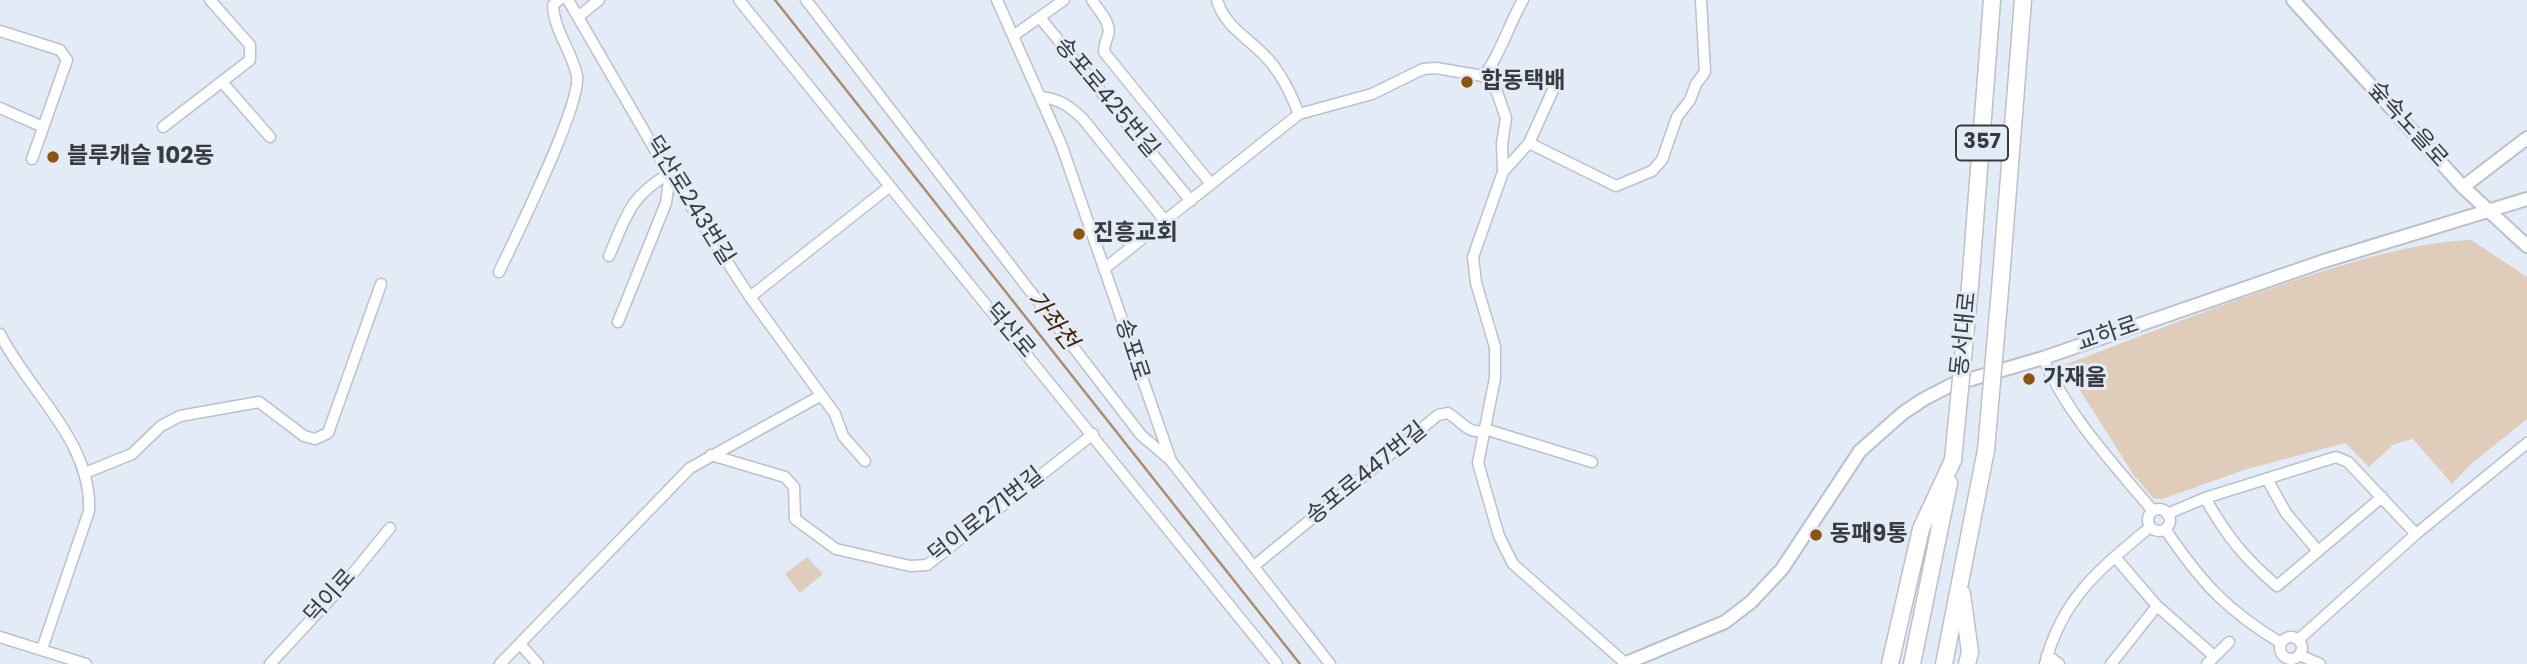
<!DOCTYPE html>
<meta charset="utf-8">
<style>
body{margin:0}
canvas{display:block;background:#e3ebf6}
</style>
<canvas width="2527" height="664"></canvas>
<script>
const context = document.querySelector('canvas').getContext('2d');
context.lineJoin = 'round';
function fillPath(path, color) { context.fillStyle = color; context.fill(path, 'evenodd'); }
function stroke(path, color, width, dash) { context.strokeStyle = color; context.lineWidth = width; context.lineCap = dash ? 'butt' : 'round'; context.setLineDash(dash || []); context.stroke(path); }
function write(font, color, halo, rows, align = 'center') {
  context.font = font + ' Poppins,"Noto Sans KR",sans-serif'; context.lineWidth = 6; context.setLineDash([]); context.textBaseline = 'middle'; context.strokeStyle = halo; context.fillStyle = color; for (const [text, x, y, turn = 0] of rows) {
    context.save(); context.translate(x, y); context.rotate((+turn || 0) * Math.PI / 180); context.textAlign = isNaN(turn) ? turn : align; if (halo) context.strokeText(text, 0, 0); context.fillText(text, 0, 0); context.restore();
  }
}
const green = new Path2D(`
 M 2471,240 L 2527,277 L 2527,419 L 2471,464 L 2452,484 L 2413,439 L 2394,444 L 2369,467 L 2345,443 L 2247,469 L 2162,499 L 2153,498 L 2133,474 L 2064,365 C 2149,333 2234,299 2320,272 C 2369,257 2420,242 2471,240 Z
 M 807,557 L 823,574 L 800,593 L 785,574 Z`);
const stream = new Path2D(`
 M 775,0 L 1300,664`);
const minor = new Path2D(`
 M 568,0 L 661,160 L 750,297 L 835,414 L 843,436 L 865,461
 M 739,0 L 1277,664
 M 806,0 L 1141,435 L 1168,458
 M 997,0 L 1061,144 L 1171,461 L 1330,664
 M 1092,0 C 1098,10 1112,23 1108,35 C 1106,42 1104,44 1104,52 L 1211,184
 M 1217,0 C 1224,25 1245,36 1262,53 C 1280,70 1290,92 1299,114
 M 579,16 L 599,0
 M 1041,19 L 1191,201
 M 0,31 L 60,50 L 67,60 L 32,159
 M 1013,36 L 1064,0
 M 1483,76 L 1497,92 L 1506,118 L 1502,144 L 1503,172 L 1473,257 L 1476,283 L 1495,347 L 1495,378 L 1478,463 L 1499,536 L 1513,564 L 1624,662
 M 1483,76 C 1498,60 1510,22 1523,0
 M 222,82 L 270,137
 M 1041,97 C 1060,99 1069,106 1083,119 L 1165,221
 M 0,108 L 43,127
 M 163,127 L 250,60 L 250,45 L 210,0
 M 1529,143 L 1616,186 L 1652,171 L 1662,160 L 1677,117 L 1690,100 L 1696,84 L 1705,72 L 1701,0
 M 1503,172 L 1529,143 L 1553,90
 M 609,256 C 627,215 629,197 670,173
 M 1104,269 L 1299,114 L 1372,94 L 1423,69 L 1436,68 L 1483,76
 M 499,272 C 515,238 581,106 577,76 C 572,51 554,31 553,5 L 559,0
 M 750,297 L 889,187
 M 618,322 L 666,203 L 670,173
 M 0,334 C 29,392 92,441 89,511 L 42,649
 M 2043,358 C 2068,416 2112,462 2153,511
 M 711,455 L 785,477 L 794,487 L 795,519 L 836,549 L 910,566 L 927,565 L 1093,434
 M 85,473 L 132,454 L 161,426 L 180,416 L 259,402 L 304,436 L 315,439 L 328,433 L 381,284
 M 2267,479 L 2286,513 L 2318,551
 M 2205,498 C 2226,535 2244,558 2277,586 L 2382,497
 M2148 520a11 11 0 1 1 22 0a11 11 0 1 1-22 0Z
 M 2167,514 L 2205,498 L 2336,457 L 2348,462 L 2416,534
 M 2165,529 C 2201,582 2226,610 2281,643
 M 2115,557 L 2157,606 L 2214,656
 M 1254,566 L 1438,415 L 1448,413 C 1463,422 1468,436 1488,430 L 1592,462
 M 0,637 L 86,664
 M2280 648a11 11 0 1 1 22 0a11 11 0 1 1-22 0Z
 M 2298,640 L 2416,534 L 2527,443
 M 520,644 L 538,664
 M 2047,655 L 2059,664
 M 2299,655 L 2320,664
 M 270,664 L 345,583 L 390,528
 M 500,664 L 690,468 L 820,396
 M 2045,664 C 2062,598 2100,569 2150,527
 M 2111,664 L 2157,606
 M 2207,664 L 2229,642`);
const tertiary = new Path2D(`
 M 2293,0 L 2463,187 L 2527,246
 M 2463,187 L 2527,138
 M 1624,664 L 1725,622 L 1751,602 L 1782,569 L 1860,451 L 1903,413 L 1924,399 L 1951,385 L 2043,358 L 2324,261 L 2527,199`);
const trunk = new Path2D(`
 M 2001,278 L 2023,0
 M 1970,286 L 1992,0
 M 1962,594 L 1970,652 L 1967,664
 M 1890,664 L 1921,529 L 1953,460
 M 1912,664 L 1949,483
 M 1944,664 L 1986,450`);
const trunkBridge = new Path2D(`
 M 1986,450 L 2001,278
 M 1953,460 L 1970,286`);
const markers = [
 [1467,82,7,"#8e550e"],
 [53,157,7,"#8e550e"],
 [1079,234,7,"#8e550e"],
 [2029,379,7,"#8e550e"],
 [1816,535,7,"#8e550e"]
];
const shields = [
 [1982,143,52]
];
const shieldNames = [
 ["357",1982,143]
];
const poiNames = [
 ["합동택배",1481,82],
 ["블루캐슬 102동",67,157],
 ["진흥교회",1093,234],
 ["가재울",2043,379],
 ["동패9통",1830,535]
];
const streetNames = [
 ["송포로425번길",1106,98,50],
 ["숲속노을로",2407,125,48],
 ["덕산로243번길",689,201,58],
 ["덕산로",1009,331,50],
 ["동서대로",1965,334,-84],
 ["교하로",2108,335,-19],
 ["송포로",1131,350,72],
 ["송포로447번길",1367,474,-39],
 ["덕이로271번길",987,516,-38],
 ["덕이로",331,597,-48]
];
const waterNames = [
 ["가좌천",1051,321,52]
];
fillPath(green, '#dfccbb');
stroke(stream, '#aa8c70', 2.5);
stroke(minor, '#bac1cc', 13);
stroke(tertiary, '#bac1cc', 16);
stroke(trunk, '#bac1cc', 19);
stroke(minor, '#fff', 10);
stroke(tertiary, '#fff', 12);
stroke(trunk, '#fff', 16);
stroke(trunkBridge, '#bac1cc', 19, []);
stroke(trunkBridge, '#fff', 16);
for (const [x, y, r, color] of markers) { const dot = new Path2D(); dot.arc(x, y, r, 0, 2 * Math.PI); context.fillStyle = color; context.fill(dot); stroke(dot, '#e3ebf6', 2.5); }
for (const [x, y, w] of shields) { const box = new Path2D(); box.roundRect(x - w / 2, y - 17.5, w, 35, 5); context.fillStyle = '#e3ebf6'; context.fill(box); stroke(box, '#383b3f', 2); }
write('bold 21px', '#383b3f', null, shieldNames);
write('bold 23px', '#383b3f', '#e3ebf6', poiNames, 'left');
write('23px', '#383b3f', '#e3ebf6', streetNames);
write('italic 24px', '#422300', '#e3ebf6', waterNames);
</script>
